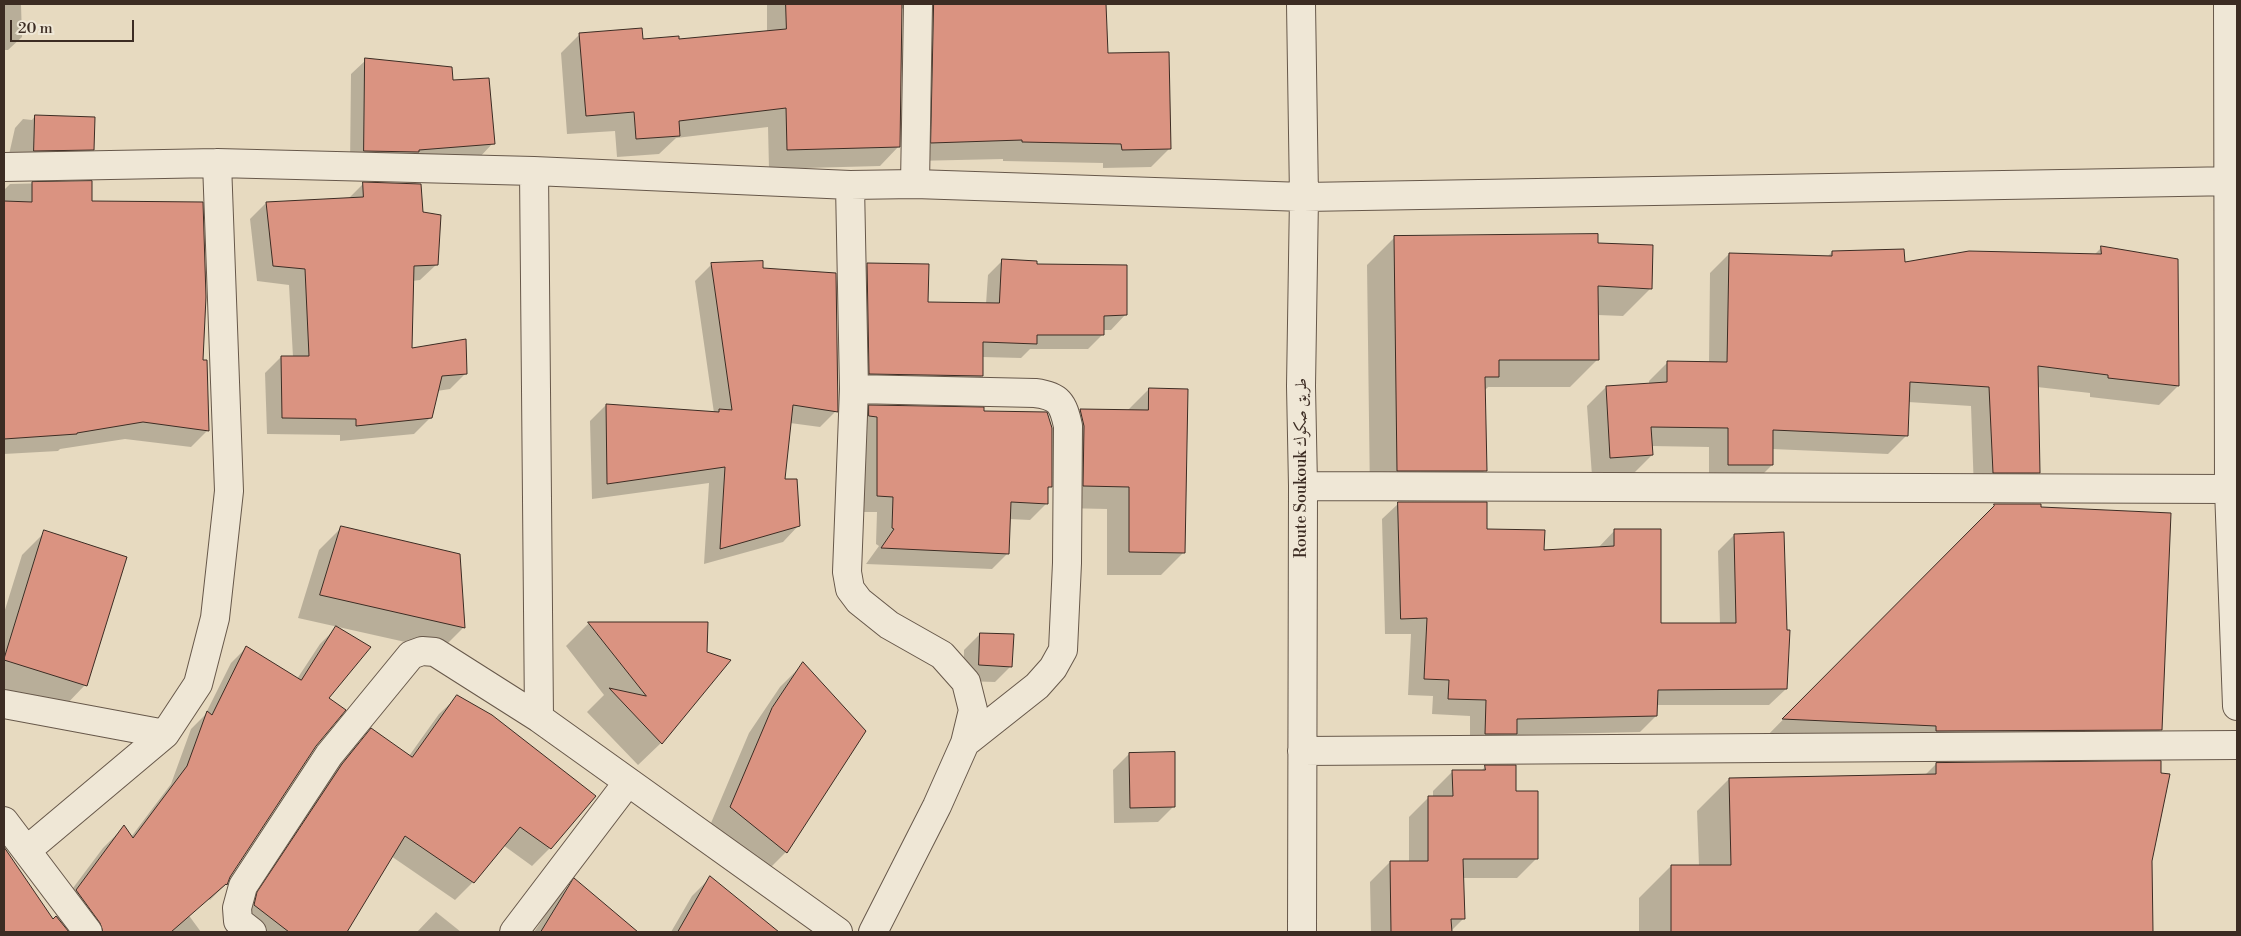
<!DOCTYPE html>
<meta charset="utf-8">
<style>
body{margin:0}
#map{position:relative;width:2241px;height:936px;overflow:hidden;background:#e7dac0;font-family:"Libre Bodoni",serif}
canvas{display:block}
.frame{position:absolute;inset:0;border:5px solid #3c2c23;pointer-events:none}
.scale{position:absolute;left:10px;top:20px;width:124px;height:22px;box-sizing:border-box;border:2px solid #3c2c23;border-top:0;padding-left:6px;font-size:15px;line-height:18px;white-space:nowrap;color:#3c2c23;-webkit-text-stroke:4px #efe7d6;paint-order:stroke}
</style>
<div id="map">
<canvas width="2241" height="936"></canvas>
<div class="frame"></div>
<div class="scale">20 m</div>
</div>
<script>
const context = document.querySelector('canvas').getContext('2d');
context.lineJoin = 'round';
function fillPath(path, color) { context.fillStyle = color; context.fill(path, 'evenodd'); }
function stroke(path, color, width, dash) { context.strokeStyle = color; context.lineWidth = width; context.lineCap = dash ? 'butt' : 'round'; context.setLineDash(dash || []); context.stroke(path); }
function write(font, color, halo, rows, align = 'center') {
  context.font = font + ' "Libre Bodoni",Amiri,serif'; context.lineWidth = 4; context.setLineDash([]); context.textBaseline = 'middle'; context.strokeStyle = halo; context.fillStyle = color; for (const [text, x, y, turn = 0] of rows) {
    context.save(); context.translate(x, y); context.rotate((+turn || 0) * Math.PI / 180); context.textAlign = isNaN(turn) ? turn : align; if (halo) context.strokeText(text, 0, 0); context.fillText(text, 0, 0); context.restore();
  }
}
const shadow = new Path2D(`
 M 4,4 L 21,4 L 22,37 L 8,50 L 4,50 Z
 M 767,4 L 1105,4 L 1106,54 L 1170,148 L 1151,167 L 1103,168 L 1103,163 L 1003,161 L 1003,159 L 913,161 L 907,10 L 901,8 L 899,146 L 880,166 L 769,169 L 768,127 L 676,138 L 659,154 L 617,157 L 615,131 L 567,134 L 561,53 L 580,34 L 642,41 L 678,40 L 767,32 Z
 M 366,60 L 452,82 L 493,143 L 479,158 L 350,165 L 351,74 Z
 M 35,116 L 92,149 L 84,157 L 8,159 L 15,128 L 23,119 L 32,120 Z
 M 91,182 L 90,202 L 208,430 L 191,447 L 125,439 L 60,449 L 58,451 L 4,454 L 4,190 L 10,184 Z
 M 363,184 L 422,213 L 437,264 L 420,280 L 412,281 L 410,349 L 466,373 L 450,389 L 437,391 L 431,417 L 414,434 L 340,441 L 340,435 L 267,434 L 265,373 L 281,357 L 293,357 L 289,285 L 257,281 L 250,219 L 266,203 L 348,199 Z
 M 1395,237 L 1597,244 L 1651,288 L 1623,316 L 1598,315 L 1598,359 L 1570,387 L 1488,387 L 1484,391 L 1485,470 L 1458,498 L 1370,498 L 1367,265 Z
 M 2101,248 L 2176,260 L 2178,386 L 2159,405 L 2090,397 L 2090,393 L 2037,387 L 2039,472 L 2020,491 L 1974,491 L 1971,406 L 1908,402 L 1907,435 L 1888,454 L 1772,449 L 1772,465 L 1753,484 L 1709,483 L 1709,447 L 1651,446 L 1652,455 L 1633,474 L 1592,476 L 1587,406 L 1606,387 L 1649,385 L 1649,381 L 1668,362 L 1709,363 L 1710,273 L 1729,254 L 1827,257 L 1832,252 L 1904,264 L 2094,255 Z
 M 1003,260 L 1036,266 L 1125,315 L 1111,330 L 1102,330 L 1103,334 L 1088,349 L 1030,349 L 1021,358 L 982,357 L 982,376 L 967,390 L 855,388 L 853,279 L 868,264 L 927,303 L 986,304 L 988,275 Z
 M 761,262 L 762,269 L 836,411 L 820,427 L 790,423 L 784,481 L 799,525 L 783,542 L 704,564 L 709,483 L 592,499 L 590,421 L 606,405 L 714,413 L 695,281 L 711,265 Z
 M 1149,389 L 1184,552 L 1161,575 L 1107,575 L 1107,509 L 1061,508 L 1057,433 L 1080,410 L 1127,411 Z
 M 870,406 L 982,412 L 1051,486 L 1047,490 L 1046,504 L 1030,520 L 1009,519 L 1008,553 L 992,569 L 866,564 L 879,546 L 876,544 L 877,512 L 861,512 L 853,422 Z
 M 1399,503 L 1486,530 L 1543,551 L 1598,548 L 1615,530 L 1659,624 L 1720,625 L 1718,551 L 1734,535 L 1786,689 L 1769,705 L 1656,705 L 1656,716 L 1640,732 L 1514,735 L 1499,750 L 1470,750 L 1470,716 L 1432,714 L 1433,696 L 1408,695 L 1411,634 L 1385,634 L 1382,519 Z
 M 1995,505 L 2161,729 L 2133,758 L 1756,747 Z
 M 342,527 L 464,627 L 441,650 L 298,618 L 319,550 Z
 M 45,532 L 85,685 L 63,708 L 4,689 L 4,613 L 22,555 Z
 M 589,623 L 707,623 L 706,652 L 729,661 L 661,743 L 638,765 L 587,712 L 604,695 L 566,646 Z
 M 336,628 L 327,698 L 315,746 L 229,877 L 226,884 L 210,900 L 138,846 L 201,932 L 4,932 L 4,850 L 53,920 L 57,916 L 55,912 L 103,848 L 124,827 L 131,837 L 171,784 L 191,729 L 205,715 L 231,663 L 247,647 L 297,679 L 320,644 Z
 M 980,634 L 1011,666 L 995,682 L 963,681 L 964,650 Z
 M 803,664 L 786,852 L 763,875 L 708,830 L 749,733 L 780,687 Z
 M 457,697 L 550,848 L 532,866 L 503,845 L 473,882 L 455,900 L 391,856 L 346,932 L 248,932 L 240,912 L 324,784 L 354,747 L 372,730 L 409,756 L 439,714 Z
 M 1129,754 L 1174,806 L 1158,822 L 1114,823 L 1113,770 Z
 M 1936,764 L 2151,861 L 2152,932 L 1639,932 L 1639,898 L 1671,866 L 1699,866 L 1697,811 L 1729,779 L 1925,775 Z
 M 1485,767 L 1515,793 L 1537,858 L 1517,878 L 1463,878 L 1464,918 L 1450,932 L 1371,932 L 1370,882 L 1390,862 L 1409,862 L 1409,817 L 1429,797 L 1433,797 L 1433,791 L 1453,771 L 1481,771 Z
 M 710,878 L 777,932 L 671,932 L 692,896 Z
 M 575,880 L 637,932 L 534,932 L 557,898 Z
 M 436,912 L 461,932 L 417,932 Z`);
const building = new Path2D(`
 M 786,4 L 902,4 L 900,147 L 787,150 L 786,108 L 679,121 L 680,136 L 636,139 L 634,112 L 586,116 L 579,33 L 642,28 L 643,39 L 679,36 L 679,39 L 786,29 Z
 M 934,4 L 1106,4 L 1108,53 L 1169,52 L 1171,149 L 1122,150 L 1121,144 L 1022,142 L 1022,140 L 931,143 Z
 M 365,58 L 452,67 L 453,80 L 489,78 L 495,144 L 419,150 L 419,152 L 364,151 Z
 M 35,115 L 95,117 L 94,150 L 34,151 Z
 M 92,181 L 92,201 L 203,202 L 206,297 L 203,360 L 207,360 L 209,431 L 143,422 L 77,433 L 77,434 L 4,439 L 4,201 L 32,202 L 32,182 Z
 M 363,182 L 421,184 L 423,212 L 441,215 L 438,265 L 414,266 L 412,348 L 466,339 L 467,374 L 442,376 L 432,418 L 356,426 L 356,419 L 282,418 L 281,356 L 309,356 L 305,269 L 273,266 L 266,202 L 363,197 Z
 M 1598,234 L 1598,243 L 1653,245 L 1652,289 L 1598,286 L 1599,360 L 1499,360 L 1499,377 L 1485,377 L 1487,471 L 1397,471 L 1394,236 Z
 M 2101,246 L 2178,259 L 2179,386 L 2108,378 L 2108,375 L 2038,366 L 2040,473 L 1993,473 L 1989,387 L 1910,382 L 1908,436 L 1773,430 L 1773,465 L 1728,465 L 1728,428 L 1651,427 L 1653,455 L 1610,458 L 1606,386 L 1667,382 L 1667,361 L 1727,362 L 1729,253 L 1832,256 L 1832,251 L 1904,249 L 1905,262 L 1969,251 L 2101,254 Z
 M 1002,259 L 1037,261 L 1037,264 L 1127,265 L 1127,315 L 1104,316 L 1104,335 L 1037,335 L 1037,344 L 983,342 L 983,376 L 869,374 L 867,263 L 929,264 L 928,302 L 999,303 Z
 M 763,261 L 763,268 L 836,273 L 838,412 L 793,405 L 785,479 L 797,479 L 800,526 L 720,549 L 725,467 L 607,484 L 606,404 L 719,412 L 719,409 L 732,410 L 711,263 Z
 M 1149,388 L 1188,389 L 1185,553 L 1129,552 L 1129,487 L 1083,486 L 1084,426 L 1080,409 L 1148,410 Z
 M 869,405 L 984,407 L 984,411 L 1047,412 L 1052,428 L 1052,487 L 1048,487 L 1048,504 L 1011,502 L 1009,554 L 881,548 L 894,529 L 892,528 L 893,497 L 877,496 L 877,417 L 869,416 Z
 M 1398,502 L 1487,502 L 1487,529 L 1545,530 L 1544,550 L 1614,546 L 1614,529 L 1661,529 L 1661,623 L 1736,623 L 1734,534 L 1784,532 L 1787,630 L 1790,630 L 1787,689 L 1658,690 L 1657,716 L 1517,719 L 1517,734 L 1485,734 L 1486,700 L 1448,699 L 1449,680 L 1424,679 L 1427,618 L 1401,619 Z
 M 1994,504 L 2041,504 L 2041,507 L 2171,513 L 2162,730 L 1936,731 L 1936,726 L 1782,719 L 1994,506 Z
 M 341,526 L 460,554 L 465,628 L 320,595 Z
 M 44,530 L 127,557 L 87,686 L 4,660 Z
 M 588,622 L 708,622 L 707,652 L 731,660 L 662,744 L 609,688 L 646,696 Z
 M 336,626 L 371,647 L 329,698 L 346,710 L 316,746 L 230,877 L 227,885 L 226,884 L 171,932 L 103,932 L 100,923 L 76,890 L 124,825 L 133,838 L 187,766 L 207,711 L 212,715 L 246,646 L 301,680 Z
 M 980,633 L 1014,634 L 1012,667 L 979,665 Z
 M 803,662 L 866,731 L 787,853 L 730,807 L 772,708 Z
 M 457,695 L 492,715 L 596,796 L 551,849 L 520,827 L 474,883 L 405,836 L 347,932 L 289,932 L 254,905 L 257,892 L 342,764 L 371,728 L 412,757 Z
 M 1175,752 L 1175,807 L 1130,808 L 1129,753 Z
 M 2161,761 L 2161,773 L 2170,774 L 2152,861 L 2153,932 L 1671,932 L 1671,865 L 1731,865 L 1729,778 L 1936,774 L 1936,763 Z
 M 1485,765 L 1516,765 L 1516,791 L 1538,791 L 1538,859 L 1463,859 L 1465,919 L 1451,919 L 1452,932 L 1391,932 L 1390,861 L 1428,861 L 1428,796 L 1453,796 L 1452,770 L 1485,770 Z
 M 4,847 L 53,919 L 56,916 L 69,932 L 4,932 Z
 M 710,876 L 779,932 L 678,932 Z
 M 574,878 L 638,932 L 541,932 Z`);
const minor = new Path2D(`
 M 1301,4 L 1304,197 L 1301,386 L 1303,486 L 1302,932
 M 2228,4 L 2229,489 L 2237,706
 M 4,167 L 217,163 L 534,171 L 850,185 L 915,184 L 1304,197 L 2237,181
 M 534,171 L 539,718
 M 915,184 L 918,4
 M 850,185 L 854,389 L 847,572 L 850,589 L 859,601 L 889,625 L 942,655 L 966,682 L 973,710 L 965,743 L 937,806 L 873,932
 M 854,389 L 1035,393 C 1059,396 1063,403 1068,426 L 1067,563 L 1063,650 L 1053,668 L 1037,686 L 965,743
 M 1303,486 L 2229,489
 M 4,704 L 165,734
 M 1302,751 L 2237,745
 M 4,821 L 88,932
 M 27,850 L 165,734 L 198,684 L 215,618 L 229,491 L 217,163
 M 252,932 L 238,921 L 237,908 L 243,886 L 329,755 L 411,655 L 422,651 L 435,652 L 539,718 L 838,932
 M 514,932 L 628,782`);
const streetNames = [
 ["Route Soukouk طريق صكوك",1302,468,-90]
];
fillPath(shadow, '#0003');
fillPath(building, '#da9381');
stroke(building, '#3c2c23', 1);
stroke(minor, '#67584a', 30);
stroke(minor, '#efe7d6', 28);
write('16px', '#3c2c23', '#efe7d6', streetNames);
</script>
